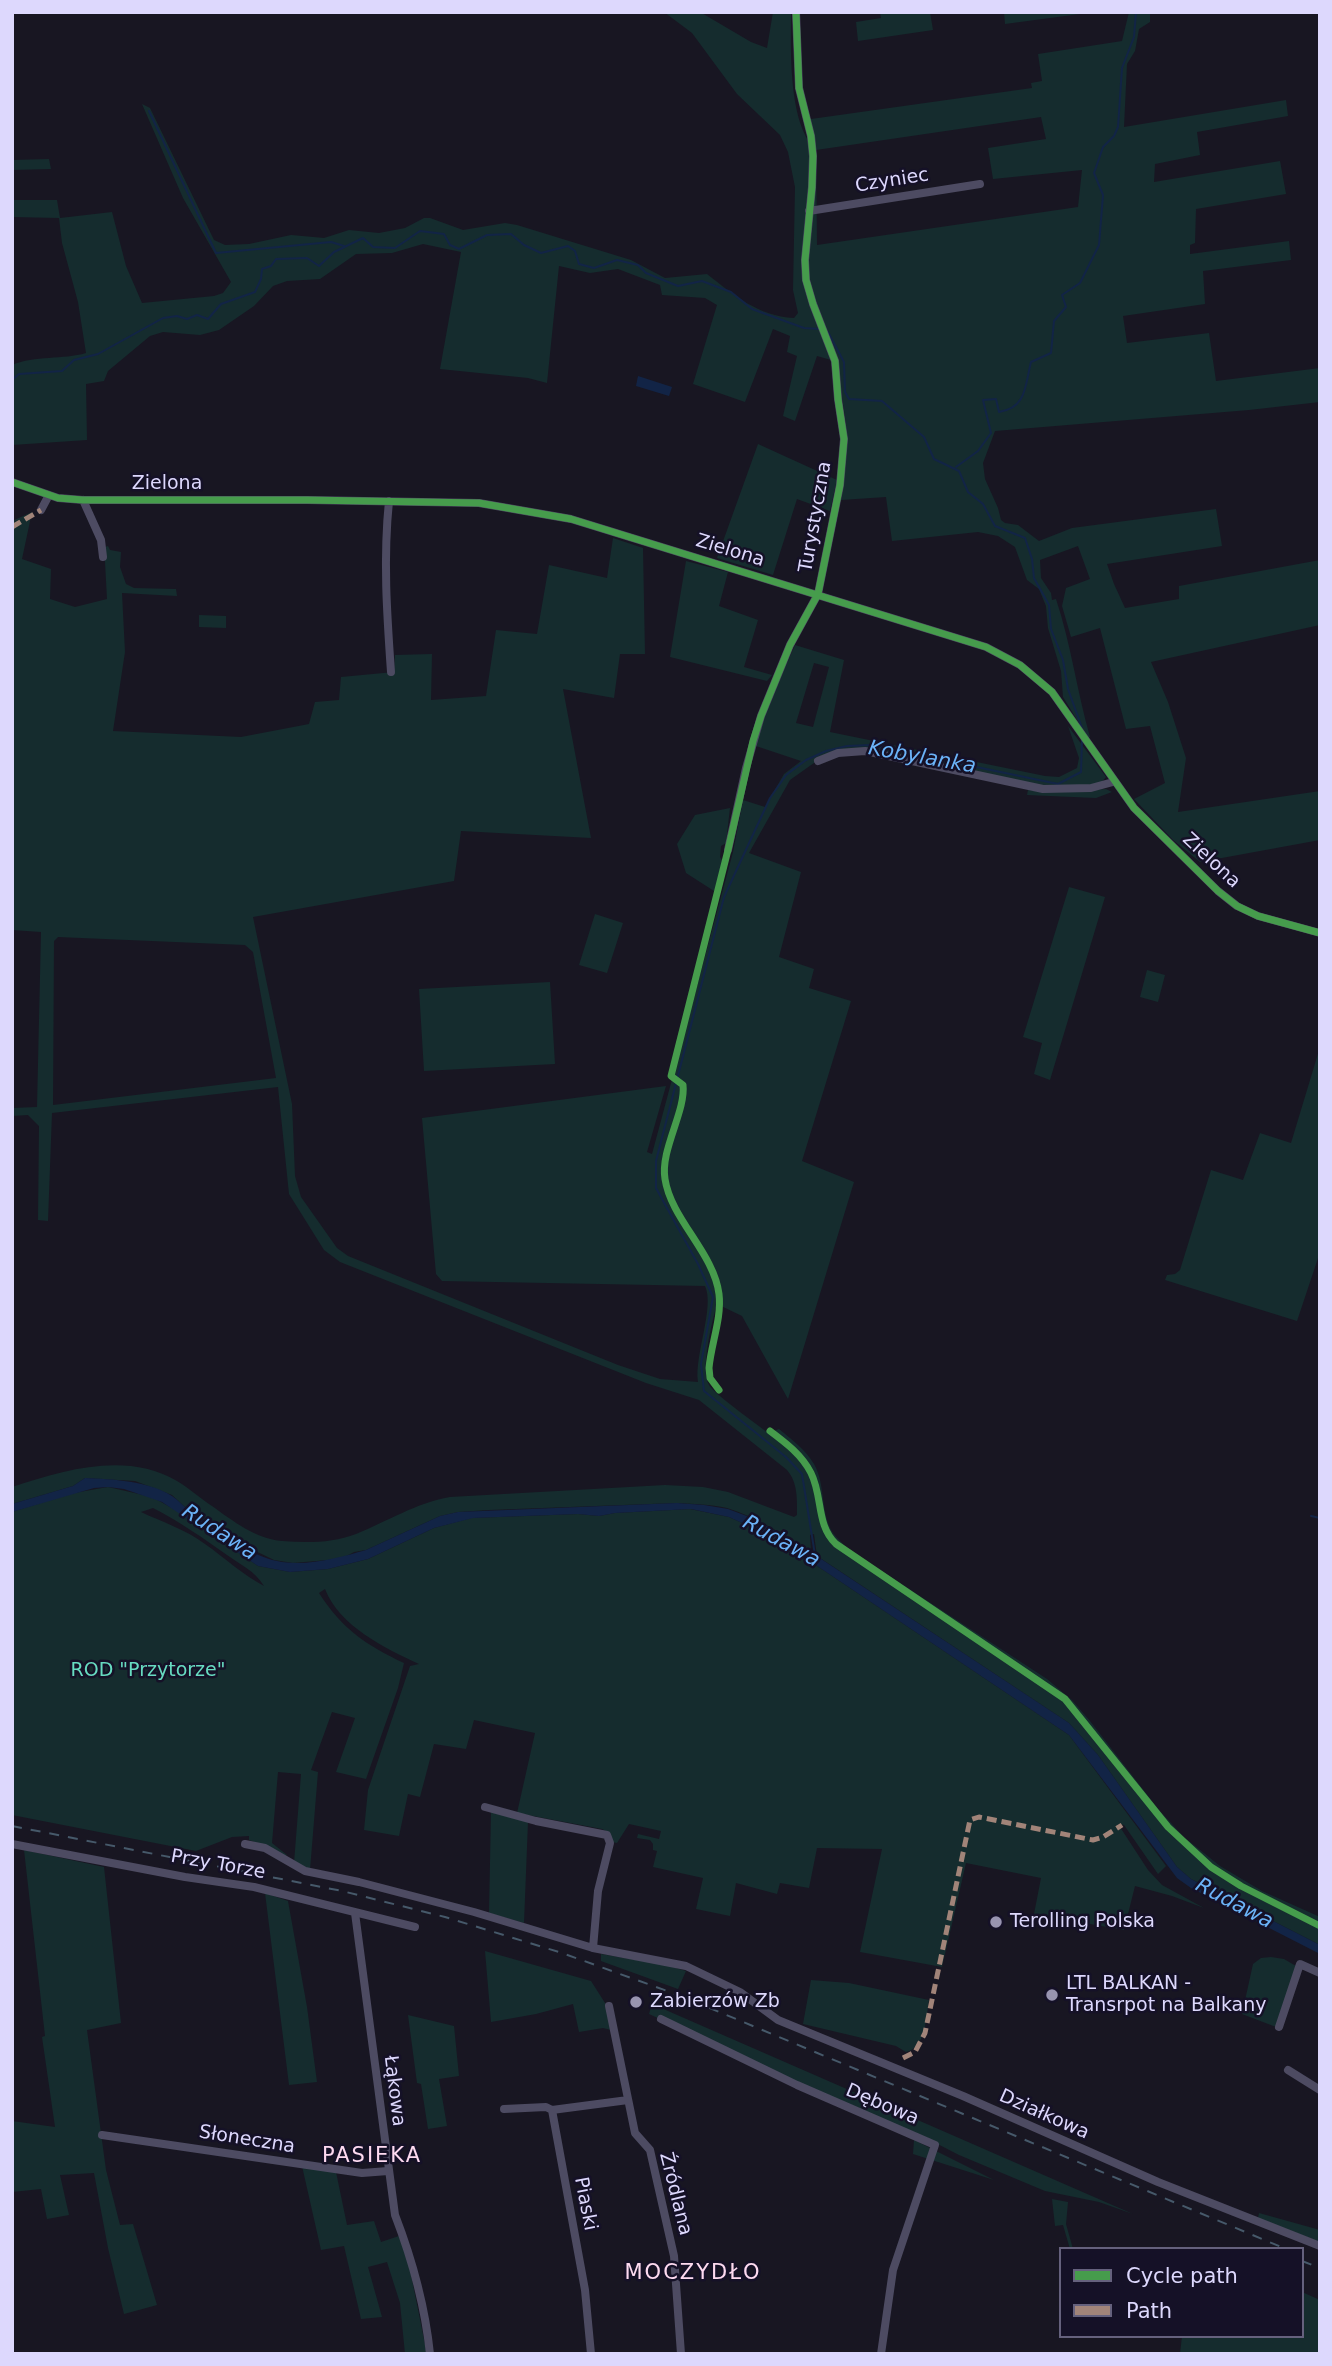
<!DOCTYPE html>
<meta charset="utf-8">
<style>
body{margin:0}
#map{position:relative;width:1332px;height:2366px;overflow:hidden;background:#181622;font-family:"DejaVu Sans",sans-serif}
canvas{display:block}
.frame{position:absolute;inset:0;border:14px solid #ddd8fd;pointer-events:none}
.legend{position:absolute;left:1059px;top:2247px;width:245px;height:91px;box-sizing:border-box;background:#151127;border:2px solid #65617d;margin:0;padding:9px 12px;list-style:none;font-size:21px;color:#ddd8fd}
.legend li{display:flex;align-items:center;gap:14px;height:35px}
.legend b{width:35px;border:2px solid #65617d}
</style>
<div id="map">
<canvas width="1332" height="2366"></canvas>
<div class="frame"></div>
<ul class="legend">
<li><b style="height:9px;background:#469c4c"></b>Cycle path</li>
<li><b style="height:9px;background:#a18479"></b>Path</li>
</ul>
</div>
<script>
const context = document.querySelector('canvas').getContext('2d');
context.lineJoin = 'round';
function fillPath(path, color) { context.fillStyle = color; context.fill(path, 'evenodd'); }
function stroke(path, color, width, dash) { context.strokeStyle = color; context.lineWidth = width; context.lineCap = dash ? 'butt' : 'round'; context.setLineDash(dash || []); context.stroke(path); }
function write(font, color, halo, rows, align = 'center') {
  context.font = font + ' "DejaVu Sans",sans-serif'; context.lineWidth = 5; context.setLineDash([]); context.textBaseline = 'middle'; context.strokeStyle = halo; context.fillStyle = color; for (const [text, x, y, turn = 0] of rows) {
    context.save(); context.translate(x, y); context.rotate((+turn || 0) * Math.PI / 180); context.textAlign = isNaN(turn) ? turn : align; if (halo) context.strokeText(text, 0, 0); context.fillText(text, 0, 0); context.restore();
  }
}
const green = new Path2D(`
 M 664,12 L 700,12 L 751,42 L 767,48 L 773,12 L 791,12 C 791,49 788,122 815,149 L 810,124 L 811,119 L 1032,88 L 1031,83 L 1042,81 L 1038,54 L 1122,41 L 1129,12 L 1150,12 L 1150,22 L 1139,29 L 1135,51 L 1127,64 L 1124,127 L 1286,100 L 1288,116 L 1197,132 L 1200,155 L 1155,164 L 1154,182 L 1280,161 L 1286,194 L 1196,209 L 1195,243 L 1190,245 L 1190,254 L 1289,241 L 1291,260 L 1203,271 L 1205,304 L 1123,316 L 1127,343 L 1209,333 L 1216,381 L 1320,368 L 1320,402 L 1249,410 L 995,431 L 983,463 L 985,479 L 998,508 L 1001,520 L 1005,523 L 1018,525 L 1039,541 L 1072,528 L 1216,509 L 1222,546 L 1107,564 L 1114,584 L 1125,608 L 1179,599 L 1179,586 L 1320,560 L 1320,625 L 1151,662 L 1168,702 L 1186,758 L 1178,812 L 1320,791 L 1320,840 L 1200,862 L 1173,840 L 1134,799 L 1165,783 L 1150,726 L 1126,729 L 1100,628 L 1071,637 L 1062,606 L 1066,588 L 1090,579 L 1078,546 L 1040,560 L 1041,578 L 1051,593 L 1052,600 L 1056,599 C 1071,644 1077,692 1090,737 L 1088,738 L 1063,697 L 1061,671 L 1048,628 L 1046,606 L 1039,589 L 1027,580 L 1015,547 L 998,536 L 978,532 L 892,541 L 886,497 L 841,500 C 850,448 849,411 831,360 L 817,356 L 795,421 L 783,416 L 797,356 L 787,352 L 790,336 L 773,329 L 745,402 L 693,384 L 717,305 L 705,298 L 662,295 L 660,285 L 618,269 L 590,273 L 559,266 L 547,383 L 528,378 L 440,369 L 461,252 L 423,244 L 392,253 L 356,254 L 320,279 L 287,281 L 273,286 L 254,306 L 219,330 L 200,335 L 163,332 L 150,336 L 108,371 L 104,381 L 86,384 L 87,440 L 12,445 L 12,365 C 35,355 63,360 86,353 L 78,302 L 62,243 L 59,218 L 12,217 L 12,200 L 57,200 L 60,218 L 112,212 L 126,266 L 142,303 L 214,296 L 223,293 L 231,282 L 183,198 L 142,104 L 150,108 L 214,240 L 225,245 L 249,244 L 291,235 L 324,238 L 349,230 L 379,233 L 405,228 L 424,218 L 430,218 L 463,230 L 505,223 L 517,225 L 631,260 L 665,278 L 707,274 C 734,295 758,316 794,318 L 798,313 L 793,290 L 795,187 L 788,152 L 780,135 L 737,94 L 692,33 ZM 1041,117 L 1046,139 L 988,148 L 993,179 L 1082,170 L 1078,207 L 817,245 L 816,150 Z
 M 880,12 L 930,12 L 933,30 L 858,41 L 856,22 L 881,18 Z
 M 1004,12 L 1095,12 L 1005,24 Z
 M 49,159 L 51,169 L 12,170 L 12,160 Z
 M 758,444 L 837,480 L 830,511 L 797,499 L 773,575 L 717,558 Z
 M 32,512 L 22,559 L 51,569 L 50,599 L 75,607 L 107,599 L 105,562 L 102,548 L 108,546 L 110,550 L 121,552 L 120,567 L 126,584 L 134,588 L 176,589 L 177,596 L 122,593 L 125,652 L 113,731 L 241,737 L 309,724 L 315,702 L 339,700 L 341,677 L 394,672 L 395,655 L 432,654 L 431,700 L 486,696 L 496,630 L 537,634 L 549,565 L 607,578 L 613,538 L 643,548 L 645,654 L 620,654 L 614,698 L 563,689 L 591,838 L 461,831 L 454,881 L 253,917 L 292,1104 L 295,1176 L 301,1197 L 337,1248 L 348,1256 L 618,1365 L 660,1379 L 698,1382 C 694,1356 715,1307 705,1286 L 442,1281 L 436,1274 L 422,1118 L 666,1086 L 647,1152 L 652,1154 L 733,852 L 743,800 L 765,807 L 784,774 L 801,761 L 753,745 L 762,718 L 795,645 L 844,660 L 830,732 L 1045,776 L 1059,777 L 1077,768 L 1079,758 L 1068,726 L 1106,777 L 1100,784 L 1054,788 L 866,749 L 821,758 L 790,780 L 749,853 L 801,872 L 779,957 L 814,969 L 809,988 L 851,1001 L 802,1161 L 854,1182 L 788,1399 L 742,1316 L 717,1304 C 712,1322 700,1369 709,1385 C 714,1394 757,1424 768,1433 L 779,1429 C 791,1439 806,1450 814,1464 C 826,1485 820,1513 833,1533 C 837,1538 843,1544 848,1549 L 1047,1679 L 1072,1700 L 1090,1721 L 1159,1810 L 1184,1837 L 1220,1866 L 1262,1891 L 1320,1917 L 1320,1945 L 1191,1879 L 1177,1867 L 1098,1755 L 1069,1723 L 817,1556 L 814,1534 L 810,1535 L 811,1552 C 785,1535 756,1517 727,1508 C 710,1504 693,1504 677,1503 L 489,1510 L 458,1512 L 440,1516 L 366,1550 L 354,1552 L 343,1558 L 328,1560 L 293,1563 L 274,1560 L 231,1539 L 187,1509 L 172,1495 L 135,1481 L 85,1478 L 73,1486 L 12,1504 L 12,1487 C 64,1470 126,1451 177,1481 C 189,1488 200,1498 212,1506 C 233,1521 256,1539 282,1541 C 307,1543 333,1543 356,1534 C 388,1521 416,1503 450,1497 L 665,1485 L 703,1487 L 728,1492 L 794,1517 L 797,1515 C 797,1499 798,1483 787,1470 L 699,1400 L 646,1383 L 388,1281 L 340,1262 L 324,1250 L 289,1194 L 278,1087 L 52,1113 L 48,1221 L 38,1220 L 39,1126 L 28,1115 L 12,1116 L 12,1108 L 37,1107 L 41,932 L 12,930 L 12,521 ZM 814,663 L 829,667 L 813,727 L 796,723 ZM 58,937 L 245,945 L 253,952 L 276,1078 L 53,1105 L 54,941 Z
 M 686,561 L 728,572 L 719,606 L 758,620 L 744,667 L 772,675 L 767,681 L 670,657 Z
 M 199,615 L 226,616 L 226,628 L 199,627 Z
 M 1106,789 L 1112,792 L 1096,798 L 1027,795 L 1028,790 L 1052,792 Z
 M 730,808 L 726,843 L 721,846 L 720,857 L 722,860 L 717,887 L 714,891 L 686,873 L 677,844 L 695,815 Z
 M 1069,887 L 1105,897 L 1050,1080 L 1034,1074 L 1042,1043 L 1023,1037 Z
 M 595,914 L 623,923 L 607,973 L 579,965 Z
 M 1147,970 L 1165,975 L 1158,1002 L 1140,997 Z
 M 550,982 L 555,1064 L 424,1071 L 419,989 Z
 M 1320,1047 L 1320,1252 L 1297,1321 L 1165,1280 L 1167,1275 L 1175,1274 L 1180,1270 L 1211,1170 L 1243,1180 L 1260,1133 L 1291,1143 Z
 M 108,1487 L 152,1497 L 179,1512 L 258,1566 L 290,1572 L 328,1569 L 368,1559 L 434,1528 L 471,1518 L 578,1514 L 599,1516 L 615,1513 L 690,1509 L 729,1517 L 777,1539 L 1069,1735 L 1166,1866 L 1158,1874 L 1124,1825 L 1118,1824 L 1148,1870 L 1162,1885 L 1204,1908 L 1172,1896 L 1135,1886 L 1124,1930 L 1034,1914 L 1041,1878 L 966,1863 L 942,1967 L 860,1952 L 882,1849 L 817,1848 L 809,1888 L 780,1883 L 777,1894 L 736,1883 L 730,1916 L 696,1909 L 703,1878 L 653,1867 L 657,1851 L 653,1850 L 653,1844 L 650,1840 L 637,1838 L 638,1834 L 659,1839 L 661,1831 L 629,1824 L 617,1843 L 612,1842 L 610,1833 L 602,1829 L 517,1813 L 535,1733 L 474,1720 L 466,1749 L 434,1744 L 420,1797 L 408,1794 L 399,1836 L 364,1830 L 368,1790 L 410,1666 L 419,1664 C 385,1648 340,1627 325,1589 L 319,1593 C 342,1629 366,1645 404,1663 L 398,1688 L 366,1779 L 336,1772 L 355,1718 L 332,1712 L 311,1770 L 318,1772 L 310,1870 L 294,1863 L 301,1774 L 278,1772 L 272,1843 L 287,1855 L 284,1857 L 265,1846 L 249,1840 L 249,1836 L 232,1837 L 196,1851 L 12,1815 L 12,1512 L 68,1494 ZM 153,1508 C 180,1522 203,1538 227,1555 C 242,1566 254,1570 264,1586 C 243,1575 225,1558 205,1544 C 185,1529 162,1522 141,1512 Z
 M 491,1812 L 528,1822 L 524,1923 L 489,1913 Z
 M 24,1850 L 104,1867 L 121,2023 L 87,2030 L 106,2170 L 120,2225 L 133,2224 L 157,2305 L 124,2314 L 108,2248 L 94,2173 L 60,2175 L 69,2215 L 47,2219 L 41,2189 L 12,2192 L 12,2121 L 55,2127 L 42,2037 L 45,2036 Z
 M 265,1893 L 288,1901 L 307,2007 L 317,2082 L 289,2085 Z
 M 485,1951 L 591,1981 L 607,2006 L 611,2030 L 603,2028 L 579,2032 L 573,2004 L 536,2014 L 491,2022 Z
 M 601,1954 L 666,1965 L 686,1971 L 678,1989 L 601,1961 Z
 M 1271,1957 L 1284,1959 L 1296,1966 L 1276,2027 L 1242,2014 L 1253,1964 L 1261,1958 Z
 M 811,1980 L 849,1983 L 929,2000 C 926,2017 926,2048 906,2052 L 896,2046 L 803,2024 Z
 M 652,2004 L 1133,2214 L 1099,2202 L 1045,2191 L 959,2155 L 916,2133 L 822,2094 L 649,2014 Z
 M 408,2015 L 454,2026 L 459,2076 L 439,2079 L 447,2126 L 428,2129 L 421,2084 L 417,2083 Z
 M 914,2140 L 994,2180 L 913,2154 Z
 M 302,2166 L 336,2172 L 347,2225 L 374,2221 L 381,2242 L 399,2236 L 408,2260 L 427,2354 L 405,2354 L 400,2303 L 387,2262 L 368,2267 L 382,2317 L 361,2319 L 344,2246 L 321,2250 Z
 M 1052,2199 L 1068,2202 L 1066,2224 L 1073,2249 L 1070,2249 L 1063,2225 L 1055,2226 Z
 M 1259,2213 L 1320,2230 L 1320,2242 L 1258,2218 Z
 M 1302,2292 L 1320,2300 L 1320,2354 L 1180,2354 L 1182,2336 L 1302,2336 Z`);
const water = new Path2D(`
 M 638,376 L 672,387 L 669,396 L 636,386 Z
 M 85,1478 C 112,1479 149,1481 172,1496 C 178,1500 183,1506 189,1510 C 213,1528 247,1555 277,1561 C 306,1567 338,1558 366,1550 L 440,1516 L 458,1512 L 677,1503 L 704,1505 L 728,1509 L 752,1518 L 794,1541 L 1069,1723 L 1098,1755 L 1177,1867 L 1191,1879 L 1320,1945 L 1320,1954 L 1191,1888 L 1177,1878 L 1069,1735 L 777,1539 L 729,1517 L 691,1509 L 615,1513 L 599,1516 L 578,1514 L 473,1518 L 434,1528 L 368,1559 L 328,1569 L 290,1572 L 258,1566 L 162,1502 L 124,1489 L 108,1487 L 94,1488 L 12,1512 L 12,1504 L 73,1486 Z`);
const stream = new Path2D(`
 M 149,111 L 216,253 L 331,242 L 344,246
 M 828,332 L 844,362 L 845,392 L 849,399 L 882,401 L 924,437 L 934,459 L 959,471 L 968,492 L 983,504 L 995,526 L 1025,538 L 1032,559 L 1034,578 L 1049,605 L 1051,629 L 1063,660 L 1068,689 L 1082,728
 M 12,380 L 19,374 L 62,371 L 74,360 L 98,354 L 163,318 L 177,316 L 187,319 L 197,315 L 208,319 L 221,304 L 255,292 L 261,279 L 262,269 L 271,266 L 276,259 L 307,258 L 319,266 L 334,252 L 363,238 L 373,247 L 395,248 L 420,231 L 444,234 L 450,245 L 459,249 L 487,235 L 511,234 L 524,245 L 541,253 L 568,246 L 575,251 L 579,264 L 594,268 L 617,260 L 638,265 L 646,273 L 678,286 L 702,281 L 731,292 L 752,309 L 804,328 L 819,329
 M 956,467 L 978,451 L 991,433 L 983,400 L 996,399 L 999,412 C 1027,408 1025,385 1031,362 L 1051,353 L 1054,321 L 1066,307 L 1062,295 L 1080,283 L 1099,245 L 1103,195 L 1094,173 L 1103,147 L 1114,136 L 1118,127 L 1122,68 L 1134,37 L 1136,12
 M 1311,1516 L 1320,1518
 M 815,1555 L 802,1474 L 786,1457 L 704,1391 L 701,1364 L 713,1297 L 698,1264 L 656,1188 L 656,1161 L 724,897 L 770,798 L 786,775 L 806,760 L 826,751 L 847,746 L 871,745 L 1058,784 L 1081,772 L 1082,740`);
const minor = new Path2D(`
 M 809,211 L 980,184
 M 12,482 L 58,498 L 83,500 L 307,500 L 479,503 L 571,519 L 986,647 L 1020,665 L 1052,692 L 1134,808 L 1218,891 L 1237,906 L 1258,916 L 1320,933
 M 83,500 L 101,540 L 103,557
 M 389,501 C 383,559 387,615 391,672
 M 41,510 L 49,495
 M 818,761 L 838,753 L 865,751 L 1043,789 L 1091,788 L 1113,782
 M 728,850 L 746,768 L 761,716 L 790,645 L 818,594 L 840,485 L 844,439 L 838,399 L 835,361 L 813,304 L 806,280 L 805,260 L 812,187 L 813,156 L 811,136 L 799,88 L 796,12
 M 485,1807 L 536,1821 L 607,1835 L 610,1843 L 598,1891 L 593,1948
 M 12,1844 L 185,1877 L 254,1887 L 415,1927
 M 245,1844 L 265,1848 L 305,1871 L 359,1882 L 474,1912 L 593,1948 L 686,1966 L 740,1992 L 778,2020 L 963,2096 L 1158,2182 L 1320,2246
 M 355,1913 L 395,2215 C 412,2259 425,2306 430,2354
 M 609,2006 L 635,2133 L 650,2150 L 674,2256 L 681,2354
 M 661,2019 L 797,2085 L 935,2145 L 893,2270 L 881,2354
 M 1279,2027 L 1300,1964 L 1320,1973
 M 1288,2070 L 1320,2090
 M 504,2109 L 546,2107 L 552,2110 L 585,2290 L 591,2354
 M 552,2110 L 628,2100
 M 102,2135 L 362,2173 L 388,2171`);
const rail = new Path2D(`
 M 12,1826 L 342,1891 L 445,1917 L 562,1953 L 681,1996 L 1286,2249
 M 1302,2261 L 1320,2268`);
const quiet = new Path2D(`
 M 12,527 L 41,510
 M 903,2058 L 915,2052 L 925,2033 L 970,1820 L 979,1817 L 1093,1840 L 1103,1837 L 1122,1825`);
const cycleway = new Path2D(`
 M 12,482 L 58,498 L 83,500 L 307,500 L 479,503 L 571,519 L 986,647 L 1020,665 L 1052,692 L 1134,808 L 1218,891 L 1237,906 L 1258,916 L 1320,933
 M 719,1390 L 710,1378 L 709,1368 C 711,1344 722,1318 719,1294 C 714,1253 671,1219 665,1179 C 660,1150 686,1111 683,1085 L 671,1076 L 728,850 L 753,741 L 761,716 L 790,645 L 818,594 L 840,485 L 844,439 L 838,399 L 835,361 L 813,304 L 806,280 L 805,260 L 812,187 L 813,156 L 811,136 L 799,88 L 796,12
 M 770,1431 C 786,1443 802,1455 811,1473 C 823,1497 816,1525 836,1544 L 1065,1699 L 1168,1827 L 1211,1867 L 1241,1886 L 1320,1926`);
const markers = [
 [996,1922,7,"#9894b0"],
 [1052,1995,7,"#9894b0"],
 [636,2002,7,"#9894b0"]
];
const streetNames = [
 ["Czyniec",892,181,-9],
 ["Zielona",167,484],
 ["Turystyczna",816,517,-80],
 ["Zielona",730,551,17],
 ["Zielona",1211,861,43],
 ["Przy Torze",218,1865,10],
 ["Łąkowa",394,2091,83],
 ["Dębowa",882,2105,23],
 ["Działkowa",1044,2115,24],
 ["Słoneczna",247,2140,9],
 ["Źródlana",675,2194,76],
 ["Piaski",585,2204,79]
];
const parkNames = [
 ["ROD \"Przytorze\"",148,1671]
];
const poiNames = [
 ["Terolling Polska",1010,1922],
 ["LTL BALKAN -",1066,1984],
 ["Transrpot na Balkany",1066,2006],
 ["Zabierzów Zb",650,2002]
];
const waterNames = [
 ["Kobylanka",922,758,10],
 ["Rudawa",219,1533,33],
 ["Rudawa",781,1542,29],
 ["Rudawa",1234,1904,28]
];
const neighbourhoodNames = [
 ["PASIEKA",372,2157],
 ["MOCZYDŁO",693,2274]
];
fillPath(green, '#152c2e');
fillPath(water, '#122446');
stroke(stream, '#122446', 2);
stroke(minor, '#4d4b62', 8);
stroke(rail, '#46596a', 2, [10, 9]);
stroke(quiet, '#a18479', 5, [10, 5]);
stroke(cycleway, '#469c4c', 7);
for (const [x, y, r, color] of markers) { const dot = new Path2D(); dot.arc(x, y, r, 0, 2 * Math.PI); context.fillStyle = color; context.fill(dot); stroke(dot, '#151127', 2.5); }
write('19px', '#ddd8fd', '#151127', streetNames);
write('19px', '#67dbc1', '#151127', parkNames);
write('19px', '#ddd8fd', '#151127', poiNames, 'left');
write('italic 21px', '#6bb3f8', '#151127', waterNames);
context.letterSpacing = '2px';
write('21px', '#fddaf0', '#151127', neighbourhoodNames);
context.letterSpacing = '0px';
</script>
